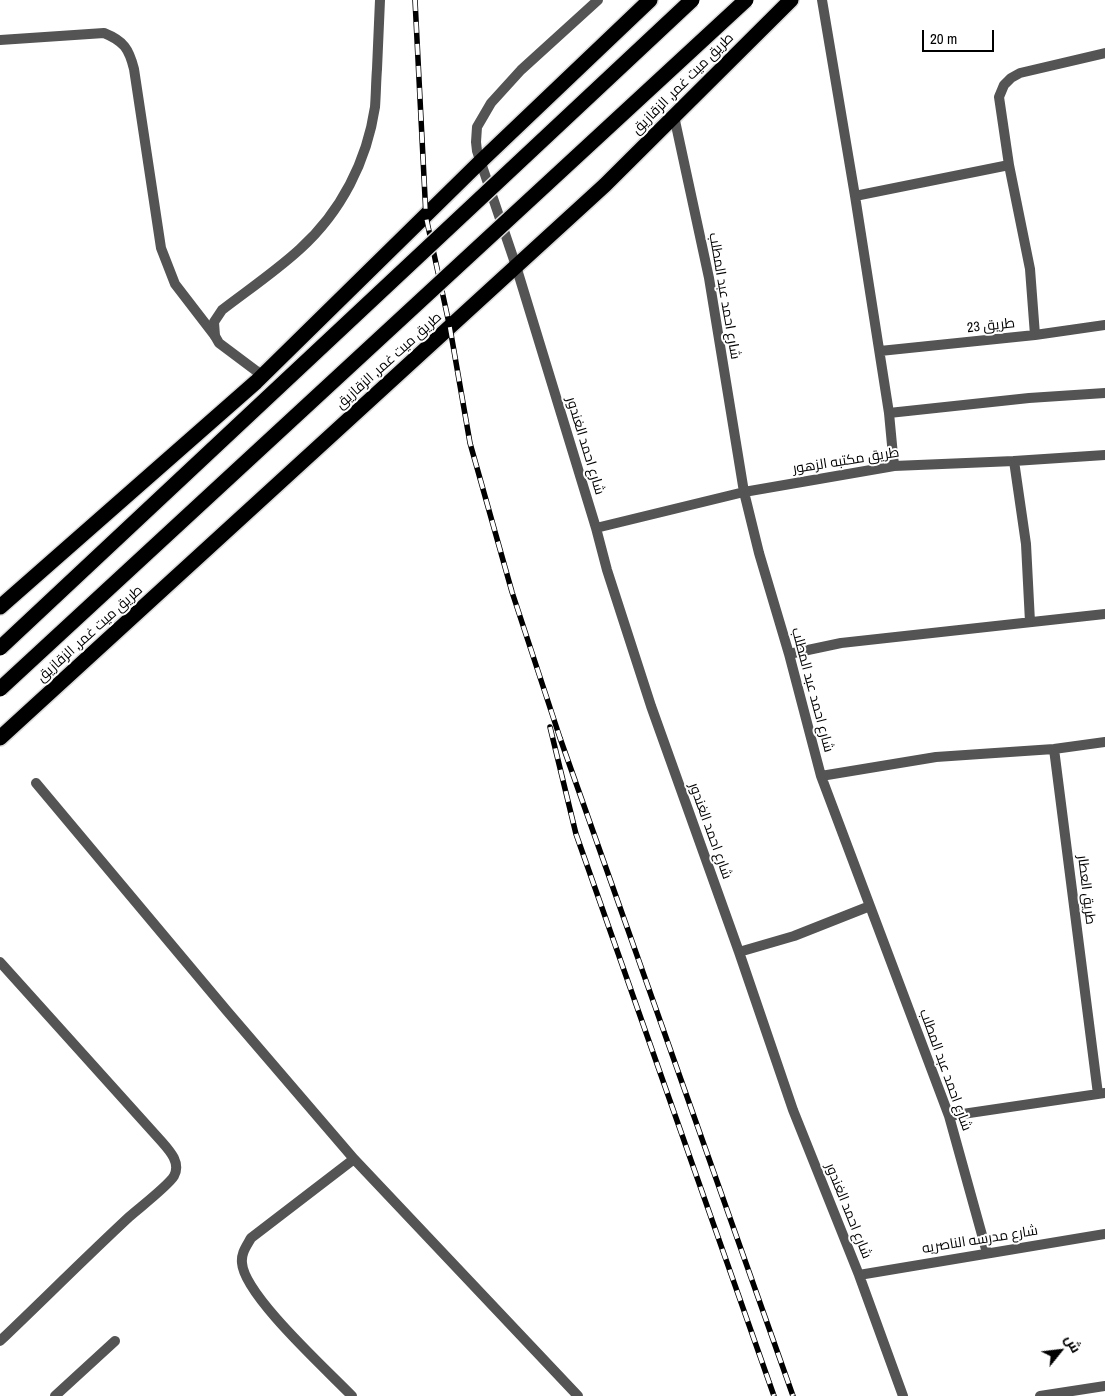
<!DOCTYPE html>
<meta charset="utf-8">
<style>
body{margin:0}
#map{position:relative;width:1105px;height:1396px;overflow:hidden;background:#fff;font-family:"Archivo Narrow",Cairo,sans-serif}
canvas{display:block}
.north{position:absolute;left:1035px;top:1326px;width:50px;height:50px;-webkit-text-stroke:4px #fff;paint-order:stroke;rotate:61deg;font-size:14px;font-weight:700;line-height:20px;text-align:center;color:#000}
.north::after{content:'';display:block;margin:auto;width:18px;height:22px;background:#000;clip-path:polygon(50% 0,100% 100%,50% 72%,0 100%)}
.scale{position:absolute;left:922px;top:30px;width:72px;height:22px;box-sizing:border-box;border:2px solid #000;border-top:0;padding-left:6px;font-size:15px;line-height:18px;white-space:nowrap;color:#000;-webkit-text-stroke:4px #fff;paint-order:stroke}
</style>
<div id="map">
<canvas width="1105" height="1396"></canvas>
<div class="north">ش</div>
<div class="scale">20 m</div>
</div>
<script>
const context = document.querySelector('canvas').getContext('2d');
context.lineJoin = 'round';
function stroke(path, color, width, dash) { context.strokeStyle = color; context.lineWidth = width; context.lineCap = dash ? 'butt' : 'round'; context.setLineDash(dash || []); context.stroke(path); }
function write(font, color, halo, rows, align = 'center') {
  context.font = font + ' "Archivo Narrow",Cairo,sans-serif'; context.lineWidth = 4; context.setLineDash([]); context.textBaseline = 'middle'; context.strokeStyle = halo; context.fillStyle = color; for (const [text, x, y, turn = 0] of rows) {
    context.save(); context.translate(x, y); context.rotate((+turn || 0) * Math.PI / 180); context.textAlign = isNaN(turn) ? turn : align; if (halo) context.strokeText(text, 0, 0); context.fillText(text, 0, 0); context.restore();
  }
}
const lane = new Path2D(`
 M 0,40 L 104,33 C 124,41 129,49 134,69 L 161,248 L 175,284 L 215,336
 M 36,783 L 227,1011 L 354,1159 L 578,1396
 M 0,962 L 162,1142 C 170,1151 181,1163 174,1176 C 168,1186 139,1208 129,1217 C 85,1258 43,1300 0,1341
 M 55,1396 L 115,1341
 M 352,1396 C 327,1370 244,1295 242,1263 C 241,1253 246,1247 251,1238 L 354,1159`);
const street = new Path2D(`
 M 598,0 L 521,70 L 491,103 L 477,127 L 476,142 L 477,151 L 516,266 L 596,528 L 607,570 L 651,706 L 739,952 L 793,1110 L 859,1275 L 903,1396
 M 822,0 L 855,196 L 889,413 L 894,466
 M 674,116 L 709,278 L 744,492 L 759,553 L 789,654 L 821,776 L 949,1116 L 987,1253
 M 855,196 L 1009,165
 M 1035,335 L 1030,269 L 1009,165 L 999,97 L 1004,85 L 1011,78 L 1020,73 L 1105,53
 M 880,351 L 1035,335 L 1105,325
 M 263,376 L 219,343 L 215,336 L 214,322 L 222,310 C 248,290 276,271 300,249 C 341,212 367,161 375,107 C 376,94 376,81 377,69 C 378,46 379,23 380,0
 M 889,413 L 1029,398 L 1105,393
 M 1014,461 L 1026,544 L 1030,622
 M 596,528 L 744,492 L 894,466 L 1014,461 L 1105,455
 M 789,654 L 841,643 L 1105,614
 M 1054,749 L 1098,1094
 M 821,776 L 936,757 L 1054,749 L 1105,742
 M 739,952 L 794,936 L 870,906
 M 949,1116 L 1105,1093
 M 859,1275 L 1105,1234
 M 1040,1396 L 1105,1386`);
const highway = new Path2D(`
 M 0,607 L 256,382 L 481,161 L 650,0
 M 0,738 L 605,185 L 791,0`);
const rail = new Path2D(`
 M 415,0 L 426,217 L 450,328 L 470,443 L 512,592 L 560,738 L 793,1396
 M 550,727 L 576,834 L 774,1396`);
const highwayBridge = new Path2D(`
 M 0,648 L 692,0
 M 0,689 L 746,0`);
const streetNames = [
 ["طريق ميت غمر, الزقازيق",683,84,-45],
 ["شارع احمد عبد المطلب",724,296,80],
 ["طريق 23",991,326,-6],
 ["طريق ميت غمر, الزقازيق",389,361,-42],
 ["شارع احمد الغندور",585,446,73],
 ["طريق مكتبه الزهور",846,461,-9],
 ["طريق ميت غمر, الزقازيق",90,634,-42],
 ["شارع احمد عبد المطلب",812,690,75],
 ["شارع احمد الغندور",710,831,70],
 ["طريق العطار",1086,890,83],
 ["شارع احمد عبد المطلب",945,1070,70],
 ["شارع احمد الغندور",848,1211,68],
 ["شارع مدرسه الناصريه",980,1240,-9]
];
stroke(highway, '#dbdbdb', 18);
stroke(lane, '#545454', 10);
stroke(street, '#545454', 10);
stroke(highway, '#000', 15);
stroke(rail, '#000', 5.5);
stroke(rail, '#fff', 4, [11]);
stroke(highwayBridge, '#dbdbdb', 18, []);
stroke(highwayBridge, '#000', 15);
write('14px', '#000', '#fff', streetNames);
</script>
